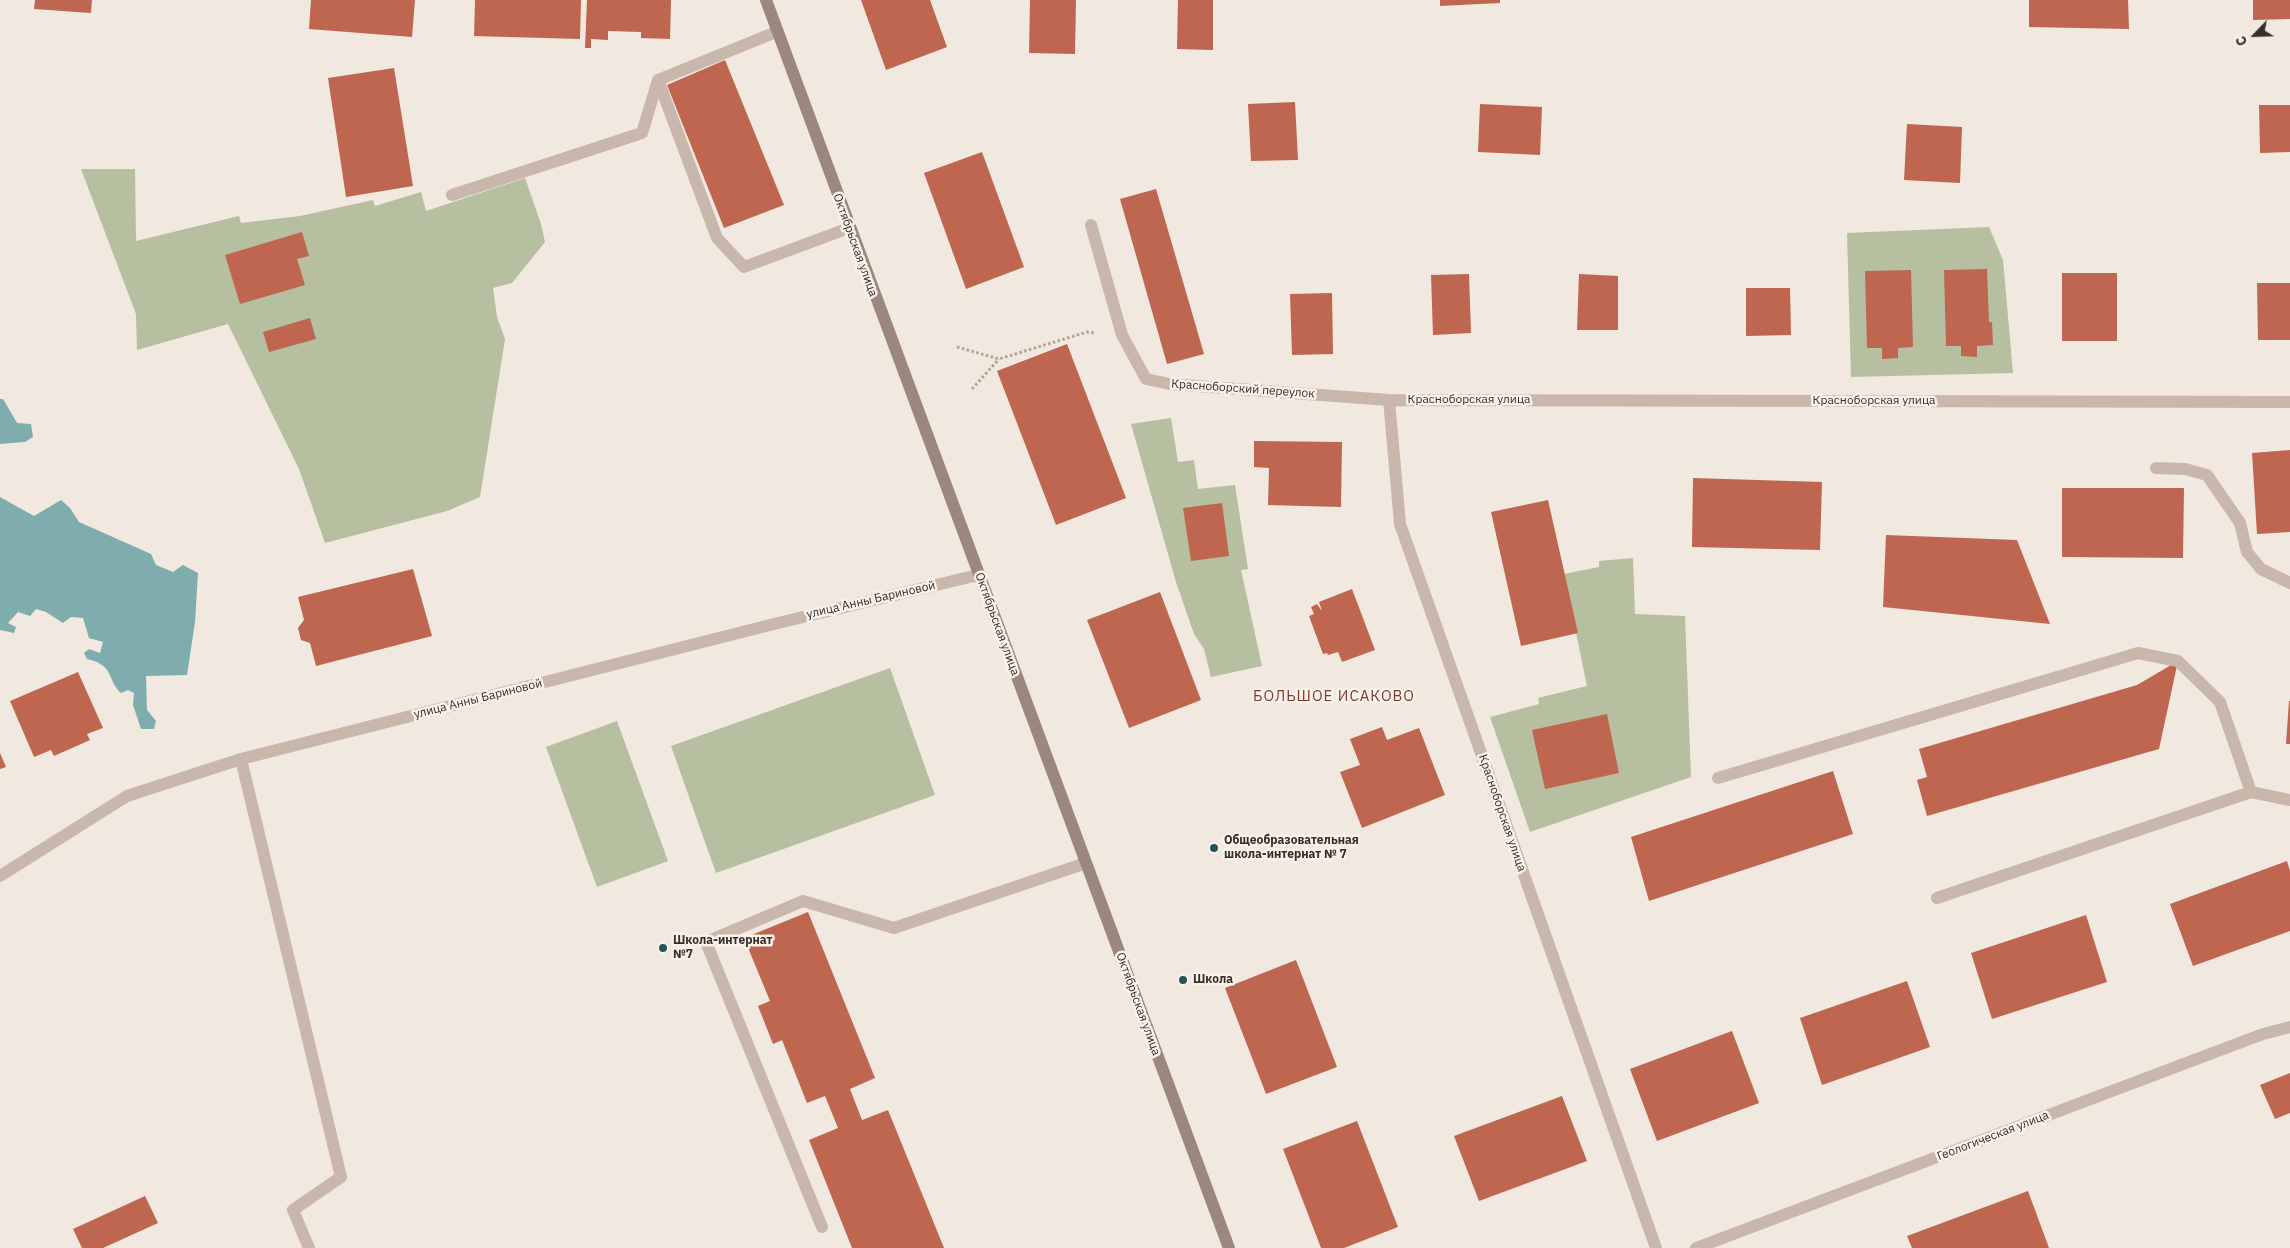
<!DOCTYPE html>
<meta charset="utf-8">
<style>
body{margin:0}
#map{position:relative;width:2290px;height:1248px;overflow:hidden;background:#f1e8df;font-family:"IBM Plex Sans",sans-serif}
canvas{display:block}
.north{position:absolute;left:2230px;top:10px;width:50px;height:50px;-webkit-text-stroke:4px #f9f2eb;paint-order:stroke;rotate:246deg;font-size:14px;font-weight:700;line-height:20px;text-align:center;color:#372d2a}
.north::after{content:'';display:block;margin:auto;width:18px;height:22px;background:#372d2a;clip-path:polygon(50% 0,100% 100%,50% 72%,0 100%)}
</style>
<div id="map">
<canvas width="2290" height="1248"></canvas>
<div class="north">С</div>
</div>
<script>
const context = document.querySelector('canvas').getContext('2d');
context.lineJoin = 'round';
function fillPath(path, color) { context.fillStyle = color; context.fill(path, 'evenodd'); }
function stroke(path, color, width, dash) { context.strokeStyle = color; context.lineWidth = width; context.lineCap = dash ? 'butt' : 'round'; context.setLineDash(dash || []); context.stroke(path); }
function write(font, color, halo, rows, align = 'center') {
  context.font = font + ' "IBM Plex Sans",sans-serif'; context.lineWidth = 5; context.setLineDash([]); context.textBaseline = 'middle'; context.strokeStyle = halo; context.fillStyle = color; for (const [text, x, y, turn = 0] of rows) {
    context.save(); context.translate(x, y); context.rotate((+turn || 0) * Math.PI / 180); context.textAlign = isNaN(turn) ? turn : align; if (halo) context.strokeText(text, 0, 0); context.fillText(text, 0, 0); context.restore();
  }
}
const green = new Path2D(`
 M 81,169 L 135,169 L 136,241 L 239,216 L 241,223 L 300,216 L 373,200 L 375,206 L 421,192 L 426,211 L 525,178 L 541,224 L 545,242 L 512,283 L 493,288 L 497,317 L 505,339 L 480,497 L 447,511 L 325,543 L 299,469 L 228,324 L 137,350 L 136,314 Z
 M 1989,227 L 2003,260 L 2013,373 L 1851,377 L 1847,233 Z
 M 1171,418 L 1178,462 L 1194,460 L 1198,489 L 1235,485 L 1248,569 L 1241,570 L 1262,666 L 1211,677 L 1204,649 L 1194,634 L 1176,582 L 1131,424 Z
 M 1633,558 L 1635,614 L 1685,616 L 1691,777 L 1530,832 L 1490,717 L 1539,704 L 1538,698 L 1587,686 L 1564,574 L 1599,567 L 1599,561 Z
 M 890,668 L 935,795 L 716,873 L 671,746 Z
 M 617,721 L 668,861 L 597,887 L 546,747 Z`);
const water = new Path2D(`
 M 0,399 L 3,399 L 17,423 L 31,424 L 33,437 L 25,442 L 0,444 Z
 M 0,497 L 34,516 L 61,500 L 70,508 L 79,522 L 151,554 L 156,565 L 173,572 L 183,565 L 198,573 L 195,622 L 187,675 L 146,676 L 147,710 L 156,721 L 154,729 L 141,729 L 133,705 L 134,693 L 128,690 L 121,693 C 106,679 115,665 87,659 L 84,653 L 89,649 L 100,653 L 103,642 L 89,638 L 83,618 L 71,617 L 63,623 L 46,612 L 36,609 L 30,616 L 18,612 L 8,623 L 16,627 L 14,633 L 0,630 Z`);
const building = new Path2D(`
 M 35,0 L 92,0 L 91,13 L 34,9 Z
 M 311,0 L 415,0 L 412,37 L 309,29 Z
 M 475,0 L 581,0 L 580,39 L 474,36 Z
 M 587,0 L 671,0 L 670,39 L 641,38 L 641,32 L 608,31 L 608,40 L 591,39 L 591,48 L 585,48 Z
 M 861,0 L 930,0 L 947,47 L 886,70 Z
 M 1030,0 L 1076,0 L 1075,54 L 1029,53 Z
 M 1178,0 L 1213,0 L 1213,50 L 1177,49 Z
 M 1440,0 L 1500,0 L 1500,3 L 1440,6 Z
 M 2029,0 L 2128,0 L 2129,29 L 2029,27 Z
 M 2253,0 L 2290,0 L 2290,19 L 2253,20 Z
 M 725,60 L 784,205 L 724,228 L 667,85 Z
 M 394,68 L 413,186 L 346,197 L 328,78 Z
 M 1295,102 L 1298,160 L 1251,161 L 1248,104 Z
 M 1480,104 L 1542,107 L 1540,155 L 1478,152 Z
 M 2259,105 L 2290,105 L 2290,152 L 2260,153 Z
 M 1907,124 L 1962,127 L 1960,183 L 1904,180 Z
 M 982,152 L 1024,267 L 966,289 L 924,173 Z
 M 1156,189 L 1204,354 L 1167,364 L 1120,199 Z
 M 302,232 L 309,256 L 297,259 L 305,285 L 240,304 L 225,255 Z
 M 1987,269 L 1989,322 L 1992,322 L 1993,345 L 1977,346 L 1977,357 L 1961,356 L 1961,346 L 1946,346 L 1944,270 Z
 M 1911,270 L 1913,347 L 1898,348 L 1898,358 L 1882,359 L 1882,348 L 1867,348 L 1865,271 Z
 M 2062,273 L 2117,273 L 2117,341 L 2062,341 Z
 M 1469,274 L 1471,333 L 1433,335 L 1431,275 Z
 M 1579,274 L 1618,276 L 1618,330 L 1577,330 Z
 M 2257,283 L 2290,283 L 2290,340 L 2258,340 Z
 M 1746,288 L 1790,288 L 1791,335 L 1746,336 Z
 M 1332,293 L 1333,354 L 1292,355 L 1290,294 Z
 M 310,318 L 316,339 L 269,352 L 263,332 Z
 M 1067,344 L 1126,498 L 1056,525 L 997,371 Z
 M 1254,441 L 1342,442 L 1341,507 L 1268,505 L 1269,468 L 1254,467 Z
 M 2290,450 L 2290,532 L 2257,534 L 2252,453 Z
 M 1693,478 L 1822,482 L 1820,550 L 1692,547 Z
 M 2062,488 L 2184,488 L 2183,558 L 2062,557 Z
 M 1548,500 L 1578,633 L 1521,646 L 1491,512 Z
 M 1222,503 L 1229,556 L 1191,561 L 1183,508 Z
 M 1886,535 L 2017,540 L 2050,624 L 1883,607 Z
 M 413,569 L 432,636 L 316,666 L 310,643 L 301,640 L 298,628 L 304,620 L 298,597 Z
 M 1352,589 L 1375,650 L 1342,662 L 1338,652 L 1328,655 L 1327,653 L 1323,654 L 1309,616 L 1314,614 L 1311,607 L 1317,604 L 1322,611 L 1319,602 Z
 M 1160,592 L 1201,700 L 1129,728 L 1087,620 Z
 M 2178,661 L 2159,749 L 1927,816 L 1917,780 L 1927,777 L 1919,749 L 2137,685 Z
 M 78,672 L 103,728 L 87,734 L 90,740 L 54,756 L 51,750 L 34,757 L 10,701 Z
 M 2289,701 L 2290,701 L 2290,744 L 2286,744 Z
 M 1607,714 L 1619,773 L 1545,789 L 1532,730 Z
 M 1382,727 L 1387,740 L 1419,728 L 1445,795 L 1362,828 L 1340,772 L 1360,765 L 1350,739 Z
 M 0,753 L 6,767 L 0,769 Z
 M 1833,771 L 1853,834 L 1649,901 L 1631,837 Z
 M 2287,861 L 2290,871 L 2290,931 L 2193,966 L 2170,904 Z
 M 808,912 L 875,1078 L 850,1089 L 862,1120 L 888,1110 L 944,1248 L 852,1248 L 809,1140 L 838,1128 L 825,1096 L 807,1103 L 782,1040 L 773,1044 L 758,1006 L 770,1001 L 744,938 Z
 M 2086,915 L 2107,982 L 1992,1019 L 1971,953 Z
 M 1296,960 L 1337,1067 L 1266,1094 L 1225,988 Z
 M 1907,981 L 1930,1047 L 1822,1085 L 1800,1018 Z
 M 1732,1031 L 1759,1103 L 1657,1141 L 1630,1069 Z
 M 2290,1073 L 2290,1113 L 2275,1119 L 2260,1085 Z
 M 1562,1096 L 1587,1161 L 1479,1201 L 1454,1136 Z
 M 1357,1121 L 1398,1227 L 1344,1248 L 1321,1248 L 1283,1149 Z
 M 2028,1191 L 2049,1248 L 1912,1248 L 1907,1236 Z
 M 145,1196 L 158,1223 L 103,1248 L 82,1248 L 73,1229 Z`);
const path = new Path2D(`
 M 957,347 L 999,359 L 1087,332 L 1096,333
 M 972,389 L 999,359`);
const lane = new Path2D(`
 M 241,759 L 341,1177 L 293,1210 L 309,1248
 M 1718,778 L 2138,653 L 2178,661 L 2220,702 L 2251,792 L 2290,800
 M 1937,898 L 2251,792
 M 822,1227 L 706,942 L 803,901 L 894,928 L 1086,863`);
const street = new Path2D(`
 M 776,32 L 658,80 L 717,238 L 744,267 L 849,228
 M 452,195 L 642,133 L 658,80
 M 1091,225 L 1122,335 L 1146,379 L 1170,384 L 1389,400 L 2290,402
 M 1389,400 L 1400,524 L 1656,1248
 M 2156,468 L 2185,469 L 2207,475 L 2240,523 L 2247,552 L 2261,569 L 2290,583
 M 0,876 L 127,796 L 241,759 L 774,624 L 978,575
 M 1696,1248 L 2263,1034 L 2290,1027`);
const secondary = new Path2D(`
 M 766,0 L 1229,1248`);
const markers = [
 [1214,848,5,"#225556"],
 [663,948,5,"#225556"],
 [1183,980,5,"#225556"]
];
const streetNames = [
 ["Октябрьская улица",855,245,70],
 ["Красноборский переулок",1243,389,4],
 ["Красноборская улица",1469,400],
 ["Красноборская улица",1874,401],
 ["улица Анны Бариновой",871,600,-13],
 ["Октябрьская улица",997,624,70],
 ["улица Анны Бариновой",478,699,-14],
 ["Красноборская улица",1502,813,71],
 ["Октябрьская улица",1138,1004,70],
 ["Геологическая улица",1993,1136,-21]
];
const poiNames = [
 ["Общеобразовательная",1224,841],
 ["школа-интернат № 7",1224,855],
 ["Школа-интернат",673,941],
 ["№7",673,955],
 ["Школа",1193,980]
];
const quarterNames = [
 ["БОЛЬШОЕ ИСАКОВО",1334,697]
];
fillPath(green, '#b6bf9f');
fillPath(water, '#7facac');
fillPath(building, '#be6650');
stroke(path, '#b4a195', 3, [2.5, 2.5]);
stroke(lane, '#c9b7ab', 12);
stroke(street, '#c9b7ab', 12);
stroke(secondary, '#9c877d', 12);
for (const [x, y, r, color] of markers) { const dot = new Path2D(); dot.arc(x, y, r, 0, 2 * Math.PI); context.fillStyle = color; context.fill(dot); stroke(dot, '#f9f2eb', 2); }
write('12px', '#372d2a', '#f9f2eb', streetNames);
write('bold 12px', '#372d2a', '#f9f2eb', poiNames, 'left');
context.letterSpacing = '1px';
write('15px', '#813a28', '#f9f2eb', quarterNames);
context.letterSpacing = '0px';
</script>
